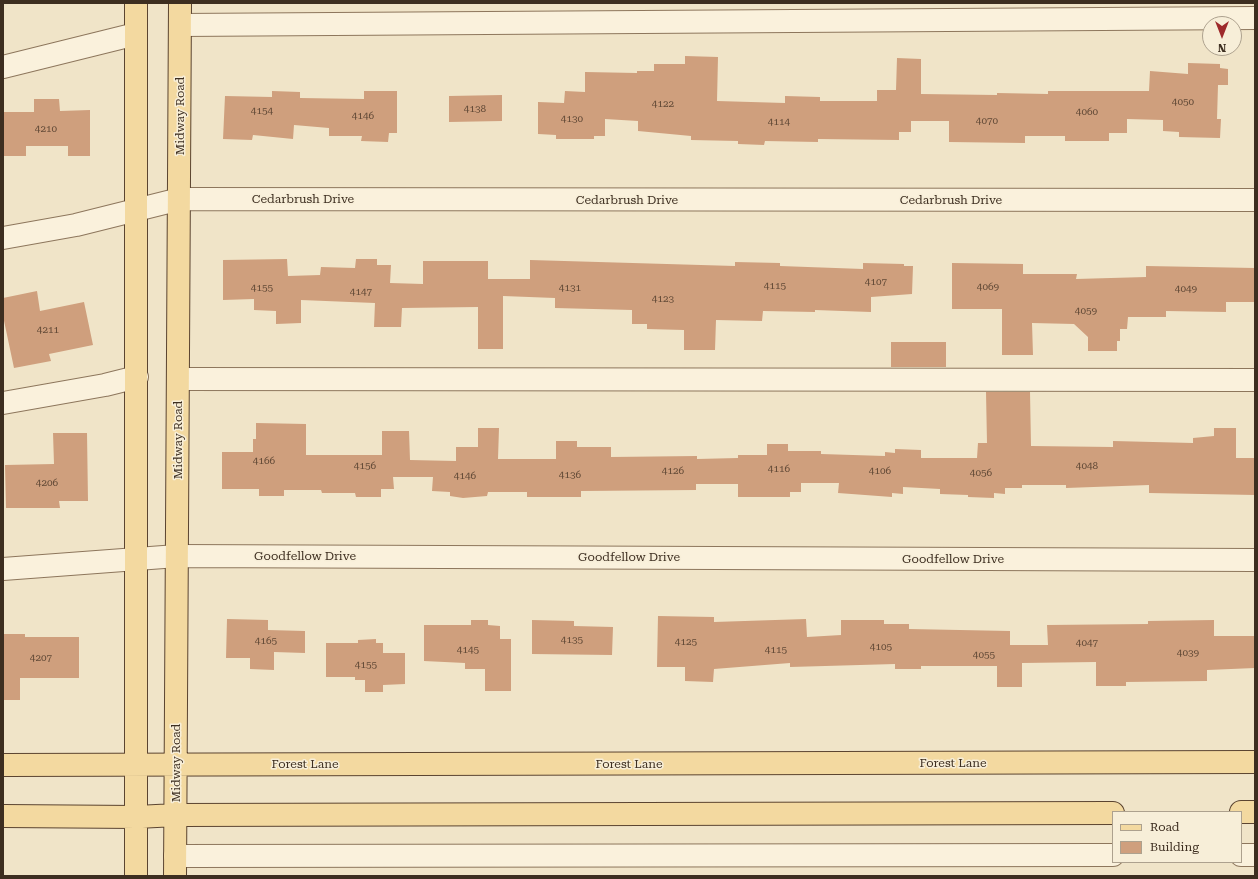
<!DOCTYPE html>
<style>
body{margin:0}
#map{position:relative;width:1258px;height:879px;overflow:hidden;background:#f0e4c8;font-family:"Roboto Serif",serif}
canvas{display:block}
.frame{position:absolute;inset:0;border:4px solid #3d2e20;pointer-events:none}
.legend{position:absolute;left:1112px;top:811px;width:130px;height:52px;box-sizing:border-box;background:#f7eed8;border:1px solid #ada18e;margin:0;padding:5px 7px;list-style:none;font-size:12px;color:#3d2e20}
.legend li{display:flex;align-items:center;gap:8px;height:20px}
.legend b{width:20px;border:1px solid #ada18e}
.north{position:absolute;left:1202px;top:16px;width:40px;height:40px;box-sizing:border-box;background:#f7eed8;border:1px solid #ada18e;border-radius:50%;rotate:180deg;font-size:11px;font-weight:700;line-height:16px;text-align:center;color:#3d2e20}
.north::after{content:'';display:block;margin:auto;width:14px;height:18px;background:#9e2a2b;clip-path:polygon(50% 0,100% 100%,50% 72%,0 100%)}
</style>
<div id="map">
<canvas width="1258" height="879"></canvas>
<div class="frame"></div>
<ul class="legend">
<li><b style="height:5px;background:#f3d9a0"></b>Road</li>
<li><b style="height:11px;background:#cf9f7d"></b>Building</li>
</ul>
<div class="north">N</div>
</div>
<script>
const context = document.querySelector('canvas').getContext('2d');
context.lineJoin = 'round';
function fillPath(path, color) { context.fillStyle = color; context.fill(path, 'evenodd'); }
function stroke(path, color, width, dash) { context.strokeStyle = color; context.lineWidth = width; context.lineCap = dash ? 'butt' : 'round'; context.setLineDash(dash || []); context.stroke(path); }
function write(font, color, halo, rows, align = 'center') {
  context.font = font + ' "Roboto Serif",serif'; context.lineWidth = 3; context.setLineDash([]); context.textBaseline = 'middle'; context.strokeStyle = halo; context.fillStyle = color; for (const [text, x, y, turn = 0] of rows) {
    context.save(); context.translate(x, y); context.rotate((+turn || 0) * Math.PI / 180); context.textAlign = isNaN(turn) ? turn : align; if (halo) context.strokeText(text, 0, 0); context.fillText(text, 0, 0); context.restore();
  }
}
const building = new Path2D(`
 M 685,56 L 718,57 L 717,101 L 785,103 L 785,96 L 820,97 L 820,101 L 877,101 L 877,90 L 896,90 L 897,58 L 921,59 L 921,94 L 997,95 L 997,93 L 1048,94 L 1048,91 L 1149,91 L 1150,71 L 1188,74 L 1188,63 L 1220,64 L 1220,68 L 1228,69 L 1228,85 L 1218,85 L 1217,119 L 1221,119 L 1220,138 L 1179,137 L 1179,132 L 1163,131 L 1163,120 L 1127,119 L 1127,133 L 1109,133 L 1109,141 L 1065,141 L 1065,136 L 1025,136 L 1025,143 L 949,142 L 949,121 L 911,121 L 911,132 L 899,132 L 899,140 L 818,139 L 818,142 L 765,141 L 764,145 L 738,144 L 738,141 L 691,140 L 691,136 L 638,131 L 638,121 L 605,119 L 605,136 L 594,136 L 594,139 L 556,139 L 556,135 L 538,134 L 538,102 L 564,103 L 565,91 L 585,92 L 585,72 L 637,73 L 637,71 L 654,71 L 654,64 L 685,64 Z
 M 272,91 L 300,92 L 300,98 L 364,99 L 364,91 L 397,91 L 397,133 L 389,133 L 388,142 L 361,141 L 362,136 L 329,136 L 329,128 L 294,125 L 293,139 L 253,135 L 252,140 L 223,139 L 225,96 L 272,97 Z
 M 502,95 L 502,121 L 449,122 L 449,96 Z
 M 34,99 L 59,99 L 60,111 L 90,110 L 90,156 L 68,156 L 68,146 L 26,146 L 26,156 L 3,156 L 3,112 L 34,112 Z
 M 287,259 L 288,276 L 320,275 L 321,267 L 355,268 L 356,259 L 377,259 L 377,265 L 391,265 L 390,283 L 423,284 L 423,261 L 488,261 L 488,279 L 530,279 L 530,260 L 735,266 L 735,262 L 780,263 L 780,266 L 863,269 L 863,263 L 904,264 L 904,266 L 913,266 L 912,294 L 871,297 L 871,312 L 815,310 L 815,312 L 763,311 L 762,321 L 716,320 L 715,350 L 684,350 L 684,330 L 647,329 L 647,324 L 632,324 L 632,310 L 555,308 L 555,298 L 503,296 L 503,349 L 478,349 L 478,307 L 402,308 L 401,327 L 374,327 L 375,303 L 301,300 L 301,323 L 276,324 L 276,311 L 254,310 L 254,299 L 223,300 L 223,260 Z
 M 952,263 L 1023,264 L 1023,274 L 1077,274 L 1076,279 L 1146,277 L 1146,266 L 1255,268 L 1255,302 L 1226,302 L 1226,312 L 1166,311 L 1166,317 L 1128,317 L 1127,329 L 1120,329 L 1120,341 L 1117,341 L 1117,351 L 1088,351 L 1088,337 L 1074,324 L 1032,323 L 1033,355 L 1002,355 L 1002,309 L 952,309 Z
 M 37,291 L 40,311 L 84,302 L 93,345 L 49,354 L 51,361 L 14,368 L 3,316 L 3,298 Z
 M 891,342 L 946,342 L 946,367 L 891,367 Z
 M 986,392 L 1030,392 L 1031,446 L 1113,447 L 1113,441 L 1193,443 L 1193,438 L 1214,436 L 1214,428 L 1236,428 L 1236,458 L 1255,458 L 1255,495 L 1149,493 L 1149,485 L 1066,488 L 1066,485 L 1022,485 L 1022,488 L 1005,488 L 1005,494 L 994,493 L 994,498 L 968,497 L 968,495 L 940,494 L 940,489 L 903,487 L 903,494 L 892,493 L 892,497 L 838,493 L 839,483 L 801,483 L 801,492 L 790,492 L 790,497 L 738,497 L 738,484 L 696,484 L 696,490 L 581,491 L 581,497 L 527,497 L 527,492 L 488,492 L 487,496 L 463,498 L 450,496 L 450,492 L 432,491 L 433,477 L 393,477 L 394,489 L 381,489 L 381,497 L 356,497 L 355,493 L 322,493 L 321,490 L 284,490 L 284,496 L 259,496 L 259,489 L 222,489 L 222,452 L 253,452 L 253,439 L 256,439 L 256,423 L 306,424 L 306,455 L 382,455 L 382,431 L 409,431 L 410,460 L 456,461 L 456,447 L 478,447 L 478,428 L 499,428 L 498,459 L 556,459 L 556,441 L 577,441 L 577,447 L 611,447 L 611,457 L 697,456 L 697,459 L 738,458 L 738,455 L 767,455 L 767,444 L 788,444 L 788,451 L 821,451 L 821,454 L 885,456 L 885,452 L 895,453 L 895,449 L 921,450 L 921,458 L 977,458 L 978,443 L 987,443 Z
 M 53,433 L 87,433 L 88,501 L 59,501 L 60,508 L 6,508 L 5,465 L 54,464 Z
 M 658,616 L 714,617 L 714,622 L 806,619 L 807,637 L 841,635 L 841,620 L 884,620 L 884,624 L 909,624 L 909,629 L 1010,631 L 1010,645 L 1048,645 L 1047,625 L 1148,624 L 1148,621 L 1214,620 L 1214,636 L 1255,636 L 1255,668 L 1207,670 L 1207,681 L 1126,682 L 1126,686 L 1096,686 L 1096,662 L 1022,663 L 1022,687 L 997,687 L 997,666 L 921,666 L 921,669 L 895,669 L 895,664 L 790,667 L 790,663 L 714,669 L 713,682 L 685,681 L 685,667 L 657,667 Z
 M 227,619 L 268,620 L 268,630 L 305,631 L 305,653 L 274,652 L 274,670 L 250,669 L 250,658 L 226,658 Z
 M 471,620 L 488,620 L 488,625 L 500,626 L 500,639 L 511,639 L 511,691 L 485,691 L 485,669 L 465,669 L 465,663 L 424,661 L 424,625 L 471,625 Z
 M 532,620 L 574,621 L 574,626 L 613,627 L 612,655 L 532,654 Z
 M 3,634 L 25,634 L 25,637 L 79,637 L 79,678 L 20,678 L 20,700 L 3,700 Z
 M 376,639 L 376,643 L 383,643 L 383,653 L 405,653 L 405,684 L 383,685 L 383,692 L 365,692 L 365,680 L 355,680 L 355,677 L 326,677 L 326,643 L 358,643 L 358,640 Z`);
const minor = new Path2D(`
 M 180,25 L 1255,18
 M 3,67 L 136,34
 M 3,238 L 76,225 L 180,199 L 1255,200
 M 178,379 L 1255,380
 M 3,403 L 105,385 L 137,377
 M 3,569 L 177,556 L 1255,560
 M 1241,855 L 1255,855
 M 175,856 L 1113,855`);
const major = new Path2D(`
 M 136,3 L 136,876
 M 3,765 L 1255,762
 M 1241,812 L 1255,812
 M 3,816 L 137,817 L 176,815 L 1113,813
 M 175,876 L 180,3`);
const numberNames = [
 ["4050",1183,102],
 ["4122",663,104],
 ["4138",475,109],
 ["4154",262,111],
 ["4060",1087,112],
 ["4146",363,116],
 ["4130",572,119],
 ["4070",987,121],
 ["4114",779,122],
 ["4210",46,129],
 ["4107",876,282],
 ["4115",775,286],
 ["4069",988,287],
 ["4155",262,288],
 ["4131",570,288],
 ["4049",1186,289],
 ["4147",361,292],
 ["4123",663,299],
 ["4059",1086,311],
 ["4211",48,330],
 ["4166",264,461],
 ["4156",365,466],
 ["4048",1087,466],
 ["4116",779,469],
 ["4126",673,471],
 ["4106",880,471],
 ["4056",981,473],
 ["4136",570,475],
 ["4146",465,476],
 ["4206",47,483],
 ["4135",572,640],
 ["4165",266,641],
 ["4125",686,642],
 ["4047",1087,643],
 ["4105",881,647],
 ["4145",468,650],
 ["4115",776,650],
 ["4039",1188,653],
 ["4055",984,655],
 ["4207",41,658],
 ["4155",366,665]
];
const streetNames = [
 ["Midway Road",180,116,-90],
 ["Cedarbrush Drive",303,199],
 ["Cedarbrush Drive",627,200],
 ["Cedarbrush Drive",951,200],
 ["Midway Road",178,440,-90],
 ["Goodfellow Drive",305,556],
 ["Goodfellow Drive",629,557],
 ["Goodfellow Drive",953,559],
 ["Midway Road",176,763,-90],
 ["Forest Lane",953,763],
 ["Forest Lane",305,764],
 ["Forest Lane",629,764]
];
fillPath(building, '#cf9f7d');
stroke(minor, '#8d765c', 24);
stroke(major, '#5b4430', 24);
stroke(minor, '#faf1dc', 22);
stroke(major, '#f3d9a0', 22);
write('10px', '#624a37', null, numberNames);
write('12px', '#3d2e20', '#f7eed8', streetNames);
</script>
